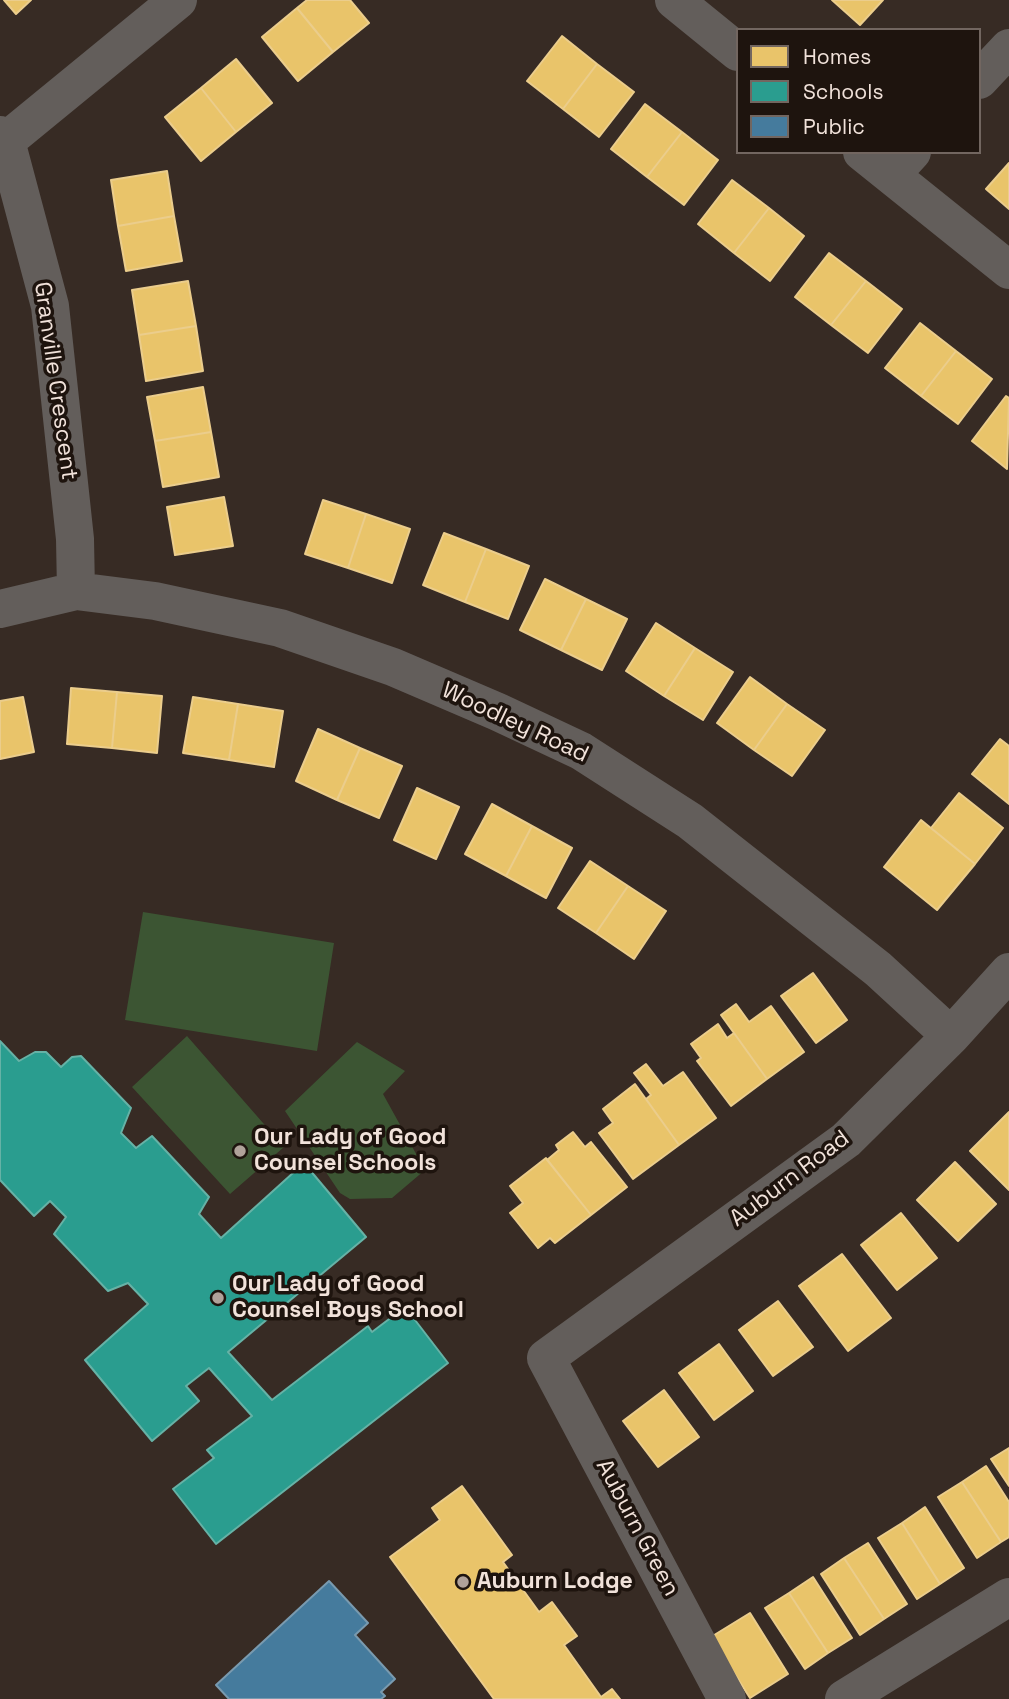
<!DOCTYPE html>
<style>
body{margin:0}
#map{position:relative;width:1009px;height:1699px;overflow:hidden;background:#372b24;font-family:"Space Grotesk",sans-serif}
canvas{display:block}
.legend{position:absolute;left:736px;top:28px;width:245px;height:126px;box-sizing:border-box;background:#1e140e;border:2px solid #726660;margin:0;padding:9px 12px;list-style:none;font-size:21px;color:#f1e2da}
.legend li{display:flex;align-items:center;gap:14px;height:35px}
.legend b{width:35px;border:2px solid #726660}
</style>
<div id="map">
<canvas width="1009" height="1699"></canvas>
<ul class="legend">
<li><b style="height:19px;background:#e9c46a"></b>Homes</li>
<li><b style="height:19px;background:#2a9d8f"></b>Schools</li>
<li><b style="height:19px;background:#457b9d"></b>Public</li>
</ul>
</div>
<script>
const context = document.querySelector('canvas').getContext('2d');
context.lineJoin = 'round';
function fillPath(path, color) { context.fillStyle = color; context.fill(path, 'evenodd'); }
function stroke(path, color, width, dash) { context.strokeStyle = color; context.lineWidth = width; context.lineCap = dash ? 'butt' : 'round'; context.setLineDash(dash || []); context.stroke(path); }
function write(font, color, halo, rows, align = 'center') {
  context.font = font + ' "Space Grotesk",sans-serif'; context.lineWidth = 7; context.setLineDash([]); context.textBaseline = 'middle'; context.strokeStyle = halo; context.fillStyle = color; for (const [text, x, y, turn = 0] of rows) {
    context.save(); context.translate(x, y); context.rotate((+turn || 0) * Math.PI / 180); context.textAlign = isNaN(turn) ? turn : align; if (halo) context.strokeText(text, 0, 0); context.fillText(text, 0, 0); context.restore();
  }
}
const green = new Path2D(`
 M 143,912 L 334,943 L 317,1051 L 125,1020 Z
 M 187,1036 L 284,1147 L 230,1194 L 132,1087 Z
 M 357,1042 L 405,1071 L 383,1094 L 425,1170 L 392,1198 L 350,1199 L 340,1193 L 285,1111 Z`);
const homes = new Path2D(`
 M 4,0 L 31,0 L 16,14 Z
 M 307,0 L 350,0 L 369,23 L 333,52 L 297,8 Z
 M 832,0 L 883,0 L 860,25 Z
 M 297,8 L 333,52 L 298,81 L 262,37 Z
 M 562,36 L 597,64 L 563,109 L 527,81 Z
 M 236,59 L 272,103 L 236,132 L 201,88 Z
 M 597,64 L 634,92 L 599,137 L 563,109 Z
 M 201,88 L 236,132 L 201,161 L 165,117 Z
 M 645,104 L 682,132 L 647,177 L 611,149 Z
 M 682,132 L 718,160 L 684,205 L 647,177 Z
 M 1009,163 L 1009,209 L 986,189 Z
 M 167,171 L 174,216 L 118,226 L 111,180 Z
 M 732,180 L 769,208 L 734,253 L 698,224 Z
 M 769,208 L 804,236 L 770,281 L 734,253 Z
 M 174,216 L 182,261 L 126,271 L 118,226 Z
 M 829,253 L 866,281 L 831,325 L 795,297 Z
 M 188,281 L 196,326 L 139,335 L 132,290 Z
 M 866,281 L 902,309 L 868,353 L 831,325 Z
 M 920,323 L 956,351 L 921,396 L 885,368 Z
 M 196,326 L 203,371 L 146,381 L 139,335 Z
 M 956,351 L 992,379 L 958,424 L 921,396 Z
 M 203,387 L 211,432 L 155,441 L 147,397 Z
 M 1006,396 L 1009,398 L 1007,469 L 972,441 Z
 M 211,432 L 219,477 L 163,487 L 155,441 Z
 M 224,497 L 233,546 L 175,555 L 167,507 Z
 M 323,500 L 366,514 L 348,568 L 305,554 Z
 M 366,514 L 410,529 L 392,583 L 348,568 Z
 M 444,533 L 486,549 L 465,602 L 423,585 Z
 M 486,549 L 529,566 L 508,619 L 465,602 Z
 M 545,579 L 586,599 L 561,650 L 520,630 Z
 M 586,599 L 627,619 L 602,670 L 561,650 Z
 M 656,623 L 695,648 L 664,696 L 626,671 Z
 M 695,648 L 733,672 L 703,720 L 664,696 Z
 M 750,677 L 787,704 L 754,750 L 717,723 Z
 M 71,688 L 117,692 L 112,748 L 67,744 Z
 M 117,692 L 162,696 L 157,753 L 112,748 Z
 M 23,697 L 34,752 L 0,759 L 0,701 Z
 M 193,697 L 238,704 L 229,760 L 183,753 Z
 M 238,704 L 283,711 L 274,767 L 229,760 Z
 M 787,704 L 825,730 L 792,776 L 754,750 Z
 M 318,729 L 360,748 L 337,800 L 296,781 Z
 M 1000,739 L 1009,746 L 1009,804 L 972,774 Z
 M 360,748 L 402,766 L 379,818 L 337,800 Z
 M 417,788 L 459,807 L 436,859 L 394,840 Z
 M 959,793 L 1003,828 L 975,864 L 931,828 Z
 M 492,804 L 532,826 L 506,876 L 465,854 Z
 M 921,820 L 975,864 L 937,910 L 884,867 Z
 M 532,826 L 572,848 L 546,898 L 506,876 Z
 M 590,861 L 628,886 L 596,933 L 558,908 Z
 M 628,886 L 666,911 L 634,959 L 596,933 Z
 M 813,973 L 847,1020 L 816,1043 L 781,996 Z
 M 736,1004 L 749,1022 L 771,1006 L 804,1052 L 767,1079 L 721,1015 Z
 M 718,1024 L 727,1038 L 734,1033 L 767,1079 L 731,1106 L 697,1061 L 701,1058 L 691,1044 Z
 M 646,1064 L 663,1086 L 683,1072 L 716,1118 L 679,1145 L 646,1099 L 651,1095 L 634,1073 Z
 M 635,1084 L 679,1145 L 633,1179 L 599,1133 L 613,1123 L 603,1109 Z
 M 1009,1112 L 1009,1190 L 970,1151 Z
 M 573,1132 L 585,1147 L 591,1142 L 627,1187 L 591,1215 L 547,1160 L 559,1150 L 556,1145 Z
 M 546,1158 L 591,1215 L 555,1243 L 550,1238 L 538,1248 L 510,1213 L 523,1203 L 510,1186 Z
 M 955,1162 L 996,1204 L 958,1241 L 917,1200 Z
 M 901,1213 L 937,1258 L 897,1290 L 861,1245 Z
 M 842,1254 L 891,1318 L 848,1351 L 799,1286 Z
 M 778,1301 L 813,1347 L 773,1376 L 739,1330 Z
 M 719,1344 L 753,1391 L 714,1420 L 679,1373 Z
 M 664,1390 L 699,1437 L 658,1467 L 623,1421 Z
 M 1009,1448 L 1009,1486 L 991,1459 Z
 M 986,1466 L 1009,1502 L 1009,1537 L 1001,1542 L 962,1482 Z
 M 962,1482 L 1001,1542 L 977,1558 L 938,1497 Z
 M 462,1486 L 512,1555 L 503,1562 L 539,1612 L 552,1602 L 577,1636 L 564,1645 L 601,1697 L 612,1689 L 620,1699 L 494,1699 L 390,1557 L 440,1520 L 432,1508 Z
 M 925,1507 L 964,1568 L 940,1584 L 902,1523 Z
 M 902,1523 L 940,1584 L 917,1599 L 878,1538 Z
 M 868,1543 L 907,1604 L 884,1619 L 844,1558 Z
 M 844,1558 L 884,1619 L 860,1635 L 821,1574 Z
 M 813,1577 L 852,1638 L 828,1653 L 789,1593 Z
 M 789,1593 L 828,1653 L 805,1669 L 765,1608 Z
 M 750,1613 L 788,1674 L 750,1698 L 711,1637 Z`);
const schools = new Path2D(`
 M 0,1041 L 19,1061 L 35,1052 L 46,1052 L 61,1067 L 72,1057 L 81,1056 L 131,1108 L 121,1133 L 136,1148 L 152,1136 L 209,1197 L 199,1214 L 221,1238 L 304,1163 L 366,1237 L 228,1352 L 272,1400 L 368,1326 L 372,1332 L 405,1307 L 448,1363 L 216,1544 L 173,1489 L 214,1458 L 207,1450 L 252,1416 L 209,1368 L 186,1386 L 199,1401 L 152,1441 L 85,1360 L 148,1304 L 128,1283 L 108,1291 L 54,1234 L 66,1217 L 50,1201 L 34,1216 L 0,1180 Z`);
const public = new Path2D(`
 M 329,1581 L 368,1623 L 355,1635 L 395,1679 L 381,1692 L 385,1696 L 381,1699 L 229,1699 L 216,1685 Z`);
const minor = new Path2D(`
 M 674,0 L 738,52
 M 979,80 L 1009,48
 M 0,135 L 6,141 L 50,306 L 75,539 L 76,591
 M 6,141 L 178,0
 M 862,152 L 1009,270
 M 891,175 L 912,152
 M 0,609 L 76,591 L 155,601 L 280,628 L 393,667 L 498,712 L 581,751 L 690,821 L 878,969 L 951,1036
 M 727,1699 L 546,1358 L 846,1140 L 951,1036 L 1009,972
 M 844,1699 L 1009,1597`);
const markers = [
 [240,1151,7,"#b0a29a"],
 [218,1298,7,"#b0a29a"],
 [463,1582,7,"#b0a29a"]
];
const streetNames = [
 ["Granville Crescent",55,381,82],
 ["Woodley Road",515,723,25],
 ["Auburn Road",790,1179,-37],
 ["Auburn Green",637,1528,62]
];
const poiNames = [
 ["Our Lady of Good",254,1138],
 ["Counsel Schools",254,1164],
 ["Our Lady of Good",232,1285],
 ["Counsel Boys School",232,1311],
 ["Auburn Lodge",477,1582]
];
fillPath(green, '#3c5533');
fillPath(homes, '#e9c46a');
stroke(homes, '#ebcd8c', 2);
fillPath(schools, '#2a9d8f');
stroke(schools, '#66b2a6', 2);
fillPath(public, '#457b9d');
stroke(public, '#799aaf', 2);
stroke(minor, '#635e5b', 38);
for (const [x, y, r, color] of markers) { const dot = new Path2D(); dot.arc(x, y, r, 0, 2 * Math.PI); context.fillStyle = color; context.fill(dot); stroke(dot, '#1e140e', 2.5); }
write('23px', '#f1e2da', '#1e140e', streetNames);
write('bold 23px', '#f1e2da', '#1e140e', poiNames, 'left');
</script>
